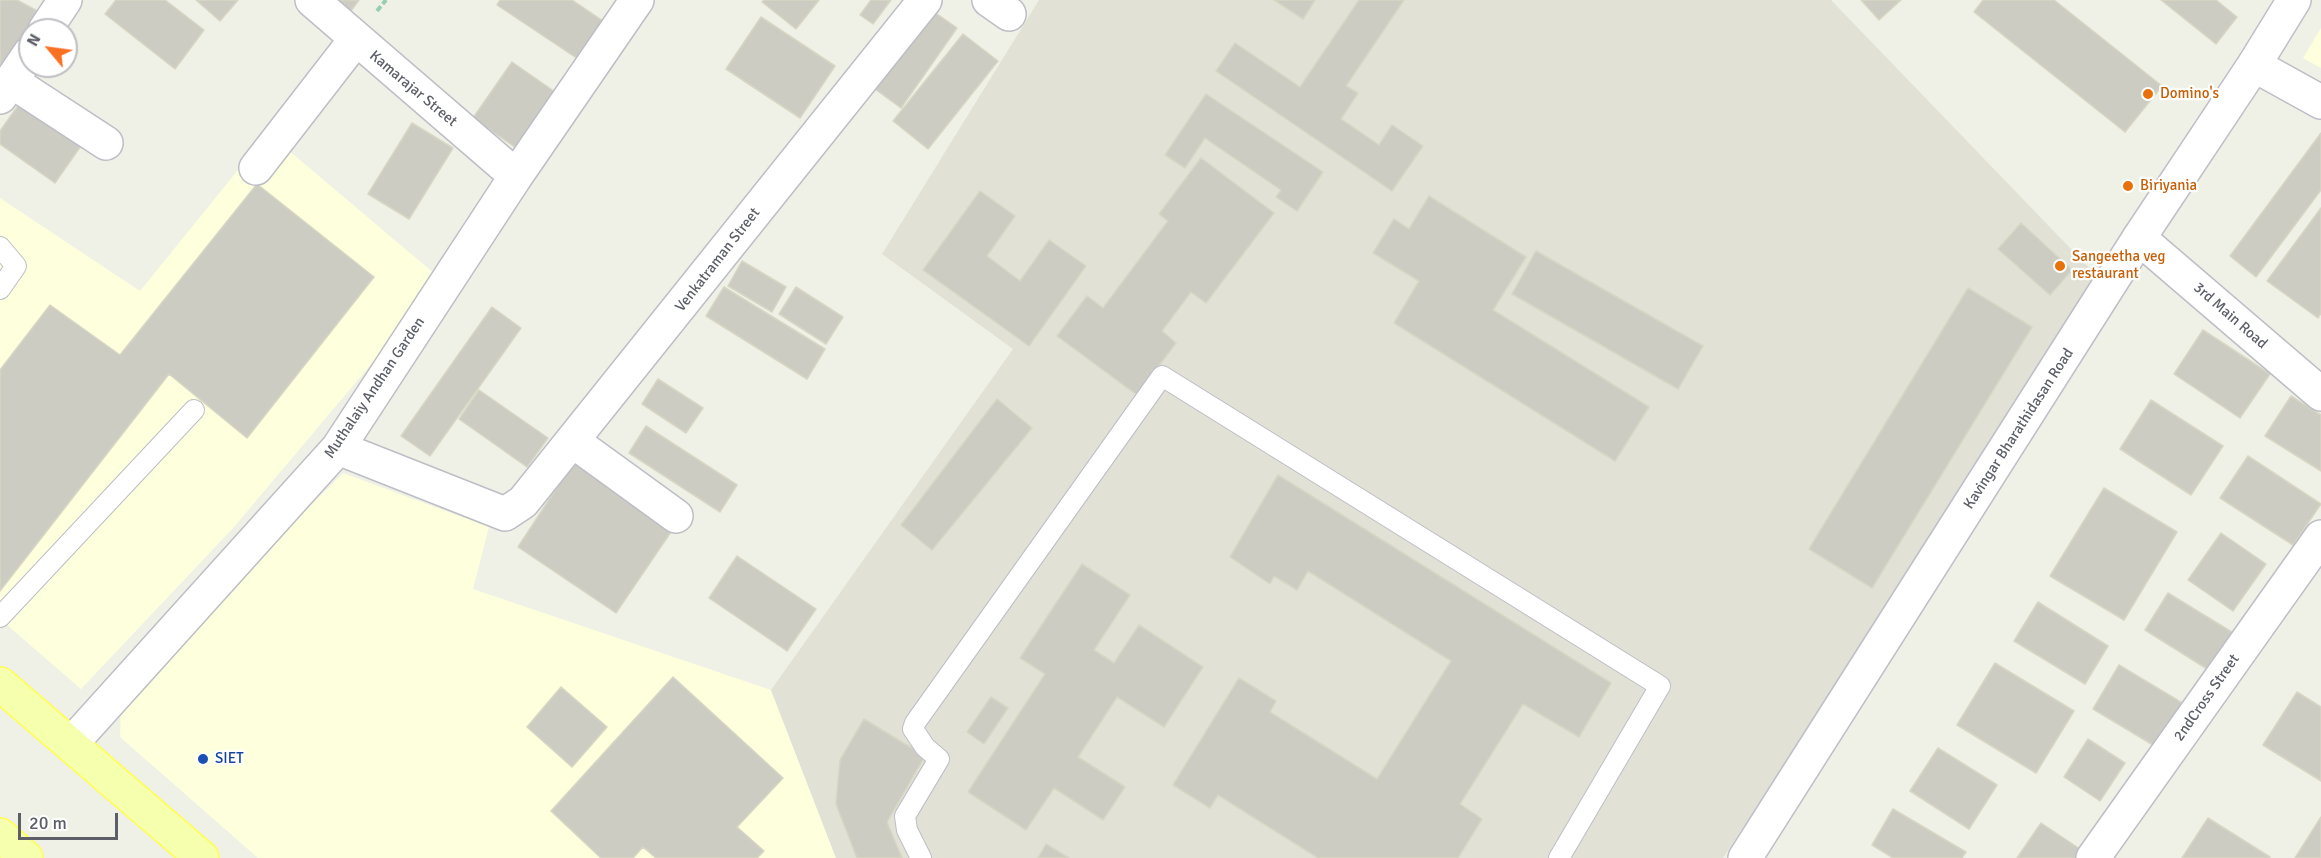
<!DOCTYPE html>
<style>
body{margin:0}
#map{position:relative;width:2321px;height:858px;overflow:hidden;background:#f0f1e6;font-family:Signika,sans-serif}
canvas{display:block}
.north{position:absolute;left:18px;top:18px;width:60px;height:60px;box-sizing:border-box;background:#fff;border:2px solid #bebfc3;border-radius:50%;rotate:299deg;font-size:16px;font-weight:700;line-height:24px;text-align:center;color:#5d5f68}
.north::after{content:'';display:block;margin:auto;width:21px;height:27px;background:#fa7023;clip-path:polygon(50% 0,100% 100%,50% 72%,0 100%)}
.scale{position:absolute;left:18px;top:813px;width:100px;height:27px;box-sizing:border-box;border:3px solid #5d5f68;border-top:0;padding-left:8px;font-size:18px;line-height:21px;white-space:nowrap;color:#5d5f68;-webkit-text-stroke:4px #fff;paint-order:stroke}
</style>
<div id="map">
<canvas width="2321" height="858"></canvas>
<div class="north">N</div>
<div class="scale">20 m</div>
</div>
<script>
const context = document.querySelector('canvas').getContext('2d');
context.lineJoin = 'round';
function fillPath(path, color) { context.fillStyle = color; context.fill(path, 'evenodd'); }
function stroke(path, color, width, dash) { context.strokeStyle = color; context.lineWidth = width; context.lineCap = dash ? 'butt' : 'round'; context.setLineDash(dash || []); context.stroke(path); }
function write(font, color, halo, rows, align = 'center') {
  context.font = font + ' Signika,sans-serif'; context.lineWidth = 4.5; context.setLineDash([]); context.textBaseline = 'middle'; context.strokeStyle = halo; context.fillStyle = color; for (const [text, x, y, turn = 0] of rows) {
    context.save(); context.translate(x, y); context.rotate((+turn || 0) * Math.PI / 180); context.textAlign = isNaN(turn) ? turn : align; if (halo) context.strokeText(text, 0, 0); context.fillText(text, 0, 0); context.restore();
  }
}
const commercial = new Path2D(`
 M 2321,28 L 2321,68 L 2303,58 Z
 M 268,133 L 442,280 L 234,527 L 81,689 L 0,619 L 0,198 L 140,291 Z
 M 343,473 L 489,527 L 473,589 L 771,690 L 836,858 L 258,858 L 120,737 L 121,696 Z`);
const education = new Path2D(`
 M 1039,0 L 1831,0 L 2099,278 L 1723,858 L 836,858 L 771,690 L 1013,349 L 882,254 Z`);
const building = new Path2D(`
 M 0,0 L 17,0 L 43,14 L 30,30 L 30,37 L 11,71 L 0,65 Z
 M 116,0 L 165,0 L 204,30 L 175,69 L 105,14 Z
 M 196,0 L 238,0 L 220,21 Z
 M 328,0 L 359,0 L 348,15 Z
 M 500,0 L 572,0 L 606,23 L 581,61 L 497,5 Z
 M 764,0 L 819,0 L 796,29 L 762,2 Z
 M 871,0 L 891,0 L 873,24 L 860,15 Z
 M 1274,0 L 1315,0 L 1303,19 Z
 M 1359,0 L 1404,0 L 1346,86 L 1358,93 L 1341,119 L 1379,145 L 1392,125 L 1423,146 L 1392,191 L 1216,71 L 1235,43 L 1300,87 Z
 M 1861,0 L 1901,0 L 1879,20 Z
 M 1983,0 L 2054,0 L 2162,86 L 2125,132 L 1974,12 Z
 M 2161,0 L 2216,0 L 2237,17 L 2216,44 Z
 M 930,9 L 957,28 L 901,108 L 875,89 Z
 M 761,17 L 835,66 L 800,118 L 726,69 Z
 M 963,34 L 998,61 L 928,149 L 893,121 Z
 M 512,62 L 558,94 L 519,150 L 473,118 Z
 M 1206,94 L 1323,172 L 1297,211 L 1276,197 L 1281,190 L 1205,138 L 1185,168 L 1165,155 Z
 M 22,100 L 83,143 L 55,183 L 0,144 L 0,131 Z
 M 412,123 L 453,148 L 409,219 L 368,194 Z
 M 2321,133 L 2321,190 L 2256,277 L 2230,256 Z
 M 1201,158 L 1274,213 L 1206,303 L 1191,292 L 1162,331 L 1176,343 L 1137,395 L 1057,336 L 1087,296 L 1103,308 L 1168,221 L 1159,214 Z
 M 257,184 L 374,277 L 247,438 L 169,374 L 0,591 L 0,370 L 50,305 L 120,355 Z
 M 980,191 L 1015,216 L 987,256 L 1020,281 L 1049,240 L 1086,266 L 1029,346 L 923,270 Z
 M 1429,196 L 1526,257 L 1493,310 L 1649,407 L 1615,461 L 1394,323 L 1419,281 L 1373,253 L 1394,219 L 1409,229 Z
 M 2321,208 L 2321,313 L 2318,318 L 2267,281 Z
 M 2021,223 L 2072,270 L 2050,295 L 1998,249 Z
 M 1536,251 L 1703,346 L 1678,389 L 1512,294 Z
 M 742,261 L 786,287 L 772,312 L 728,286 Z
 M 724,287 L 825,349 L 807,379 L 706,316 Z
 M 796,287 L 843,317 L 826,344 L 779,314 Z
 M 1968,288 L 2032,327 L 1872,588 L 1809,549 Z
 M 492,307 L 521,328 L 430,456 L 401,436 Z
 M 2203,330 L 2270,374 L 2240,418 L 2174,374 Z
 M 658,379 L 703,408 L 686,433 L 642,404 Z
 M 479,390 L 548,438 L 527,467 L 459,419 Z
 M 2291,396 L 2321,415 L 2321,471 L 2265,436 Z
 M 997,399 L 1032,428 L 932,550 L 901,525 Z
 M 2151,400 L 2223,446 L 2191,495 L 2120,449 Z
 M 646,426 L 737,485 L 720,512 L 629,453 Z
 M 2248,456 L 2321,504 L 2293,545 L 2220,498 Z
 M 575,460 L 675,526 L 616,613 L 518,547 Z
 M 1278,475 L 1611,683 L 1579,737 L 1523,704 L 1460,804 L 1482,819 L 1458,858 L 1318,858 L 1218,795 L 1210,808 L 1173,785 L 1239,678 L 1276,701 L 1270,712 L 1377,779 L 1451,661 L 1308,571 L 1297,590 L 1274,576 L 1270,584 L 1230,557 Z
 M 2104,488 L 2177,532 L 2124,620 L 2050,576 Z
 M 2221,533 L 2266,564 L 2233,611 L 2188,580 Z
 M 737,556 L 816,609 L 787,651 L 709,598 Z
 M 1082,564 L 1130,595 L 1094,650 L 1114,663 L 1139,625 L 1203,667 L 1164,727 L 1117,697 L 1078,757 L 1125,787 L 1103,820 L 1054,788 L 1026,830 L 968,792 L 1045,674 L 1020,658 Z
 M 2168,593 L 2235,634 L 2212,672 L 2145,630 Z
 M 2038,602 L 2108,646 L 2085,684 L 2014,641 Z
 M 1995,663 L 2074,711 L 2036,773 L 1957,725 Z
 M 2119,665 L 2189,707 L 2163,751 L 2093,709 Z
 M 673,677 L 783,778 L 737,827 L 764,851 L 757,858 L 656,858 L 643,847 L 633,858 L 601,858 L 551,811 Z
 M 561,687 L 607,727 L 572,767 L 527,727 Z
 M 2297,692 L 2321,707 L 2321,781 L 2263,745 Z
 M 991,697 L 1008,708 L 984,744 L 967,732 Z
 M 864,719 L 925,756 L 887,822 L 902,858 L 857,858 L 836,804 L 840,760 Z
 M 2088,739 L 2125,763 L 2100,801 L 2064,777 Z
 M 1938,748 L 1997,785 L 1969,829 L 1910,791 Z
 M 1893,809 L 1966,852 L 1962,858 L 1893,858 L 1872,845 Z
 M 2321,817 L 2321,858 L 2295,858 Z
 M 2208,818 L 2270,857 L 2269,858 L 2182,858 Z
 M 2041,823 L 2083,851 L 2079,858 L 2017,858 Z
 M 1046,844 L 1069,858 L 1038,858 Z`);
const path = new Path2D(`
 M 377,11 L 386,0`);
const lane = new Path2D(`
 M 0,247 L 16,266 L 0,289
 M 0,617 L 194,410
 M 921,858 L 907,830 L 905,816 L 939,759 L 925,747 L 913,729 L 915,723 L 1162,376 L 1660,686 L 1559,858`);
const street = new Path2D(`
 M 312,0 L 516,176
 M 989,0 L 1009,14
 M 45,30 L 65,0
 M 2254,65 L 2321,102
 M 11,81 L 106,143
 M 0,97 L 30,53
 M 256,168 L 356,39
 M 2139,238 L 2321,394
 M 574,442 L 676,516
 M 338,448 L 505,514 L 523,502 L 925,0
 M 71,744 L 338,448 L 516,176 L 637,0
 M 2093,858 L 2321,537`);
const secondary = new Path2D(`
 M 1745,858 L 2139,238 L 2254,65 L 2294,0`);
const primary = new Path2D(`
 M 0,684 L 202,858
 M 0,835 L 26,858`);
const markers = [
 [2148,94,6,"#e8710a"],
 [2128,186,6,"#e8710a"],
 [2060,266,6,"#e8710a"],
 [203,759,6,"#1a4fb4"]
];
const streetNames = [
 ["Kamarajar Street",413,89,40],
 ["Venkatraman Street",718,260,-52],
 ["3rd Main Road",2230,316,41],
 ["Muthalaiy Andhan Garden",375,388,-56],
 ["Kavingar Bharathidasan Road",2019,429,-57],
 ["2ndCross Street",2207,698,-55]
];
const foodNames = [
 ["Domino's",2160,94],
 ["Biriyania",2140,186],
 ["Sangeetha veg",2072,257],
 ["restaurant",2072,274]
];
const transitNames = [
 ["SIET",215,759]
];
fillPath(commercial, '#fdffdd');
fillPath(education, '#e1e1d5');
fillPath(building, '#ccccc3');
stroke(building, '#d7d6c4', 1.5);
stroke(lane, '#bdbec6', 22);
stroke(street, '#bdbec6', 36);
stroke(secondary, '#bebfc8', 36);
stroke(primary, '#fffe51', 36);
stroke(path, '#98ccb5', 4, [6, 3]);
stroke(lane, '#fff', 20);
stroke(street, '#fff', 33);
stroke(secondary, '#fff', 33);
stroke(primary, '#f5ffad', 33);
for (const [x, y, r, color] of markers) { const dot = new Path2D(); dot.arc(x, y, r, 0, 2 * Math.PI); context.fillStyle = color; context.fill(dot); stroke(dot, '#fff', 2); }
write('15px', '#5d5f68', '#fff', streetNames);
write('15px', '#c56008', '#fff', foodNames, 'left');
write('15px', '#164399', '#fff', transitNames, 'left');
</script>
